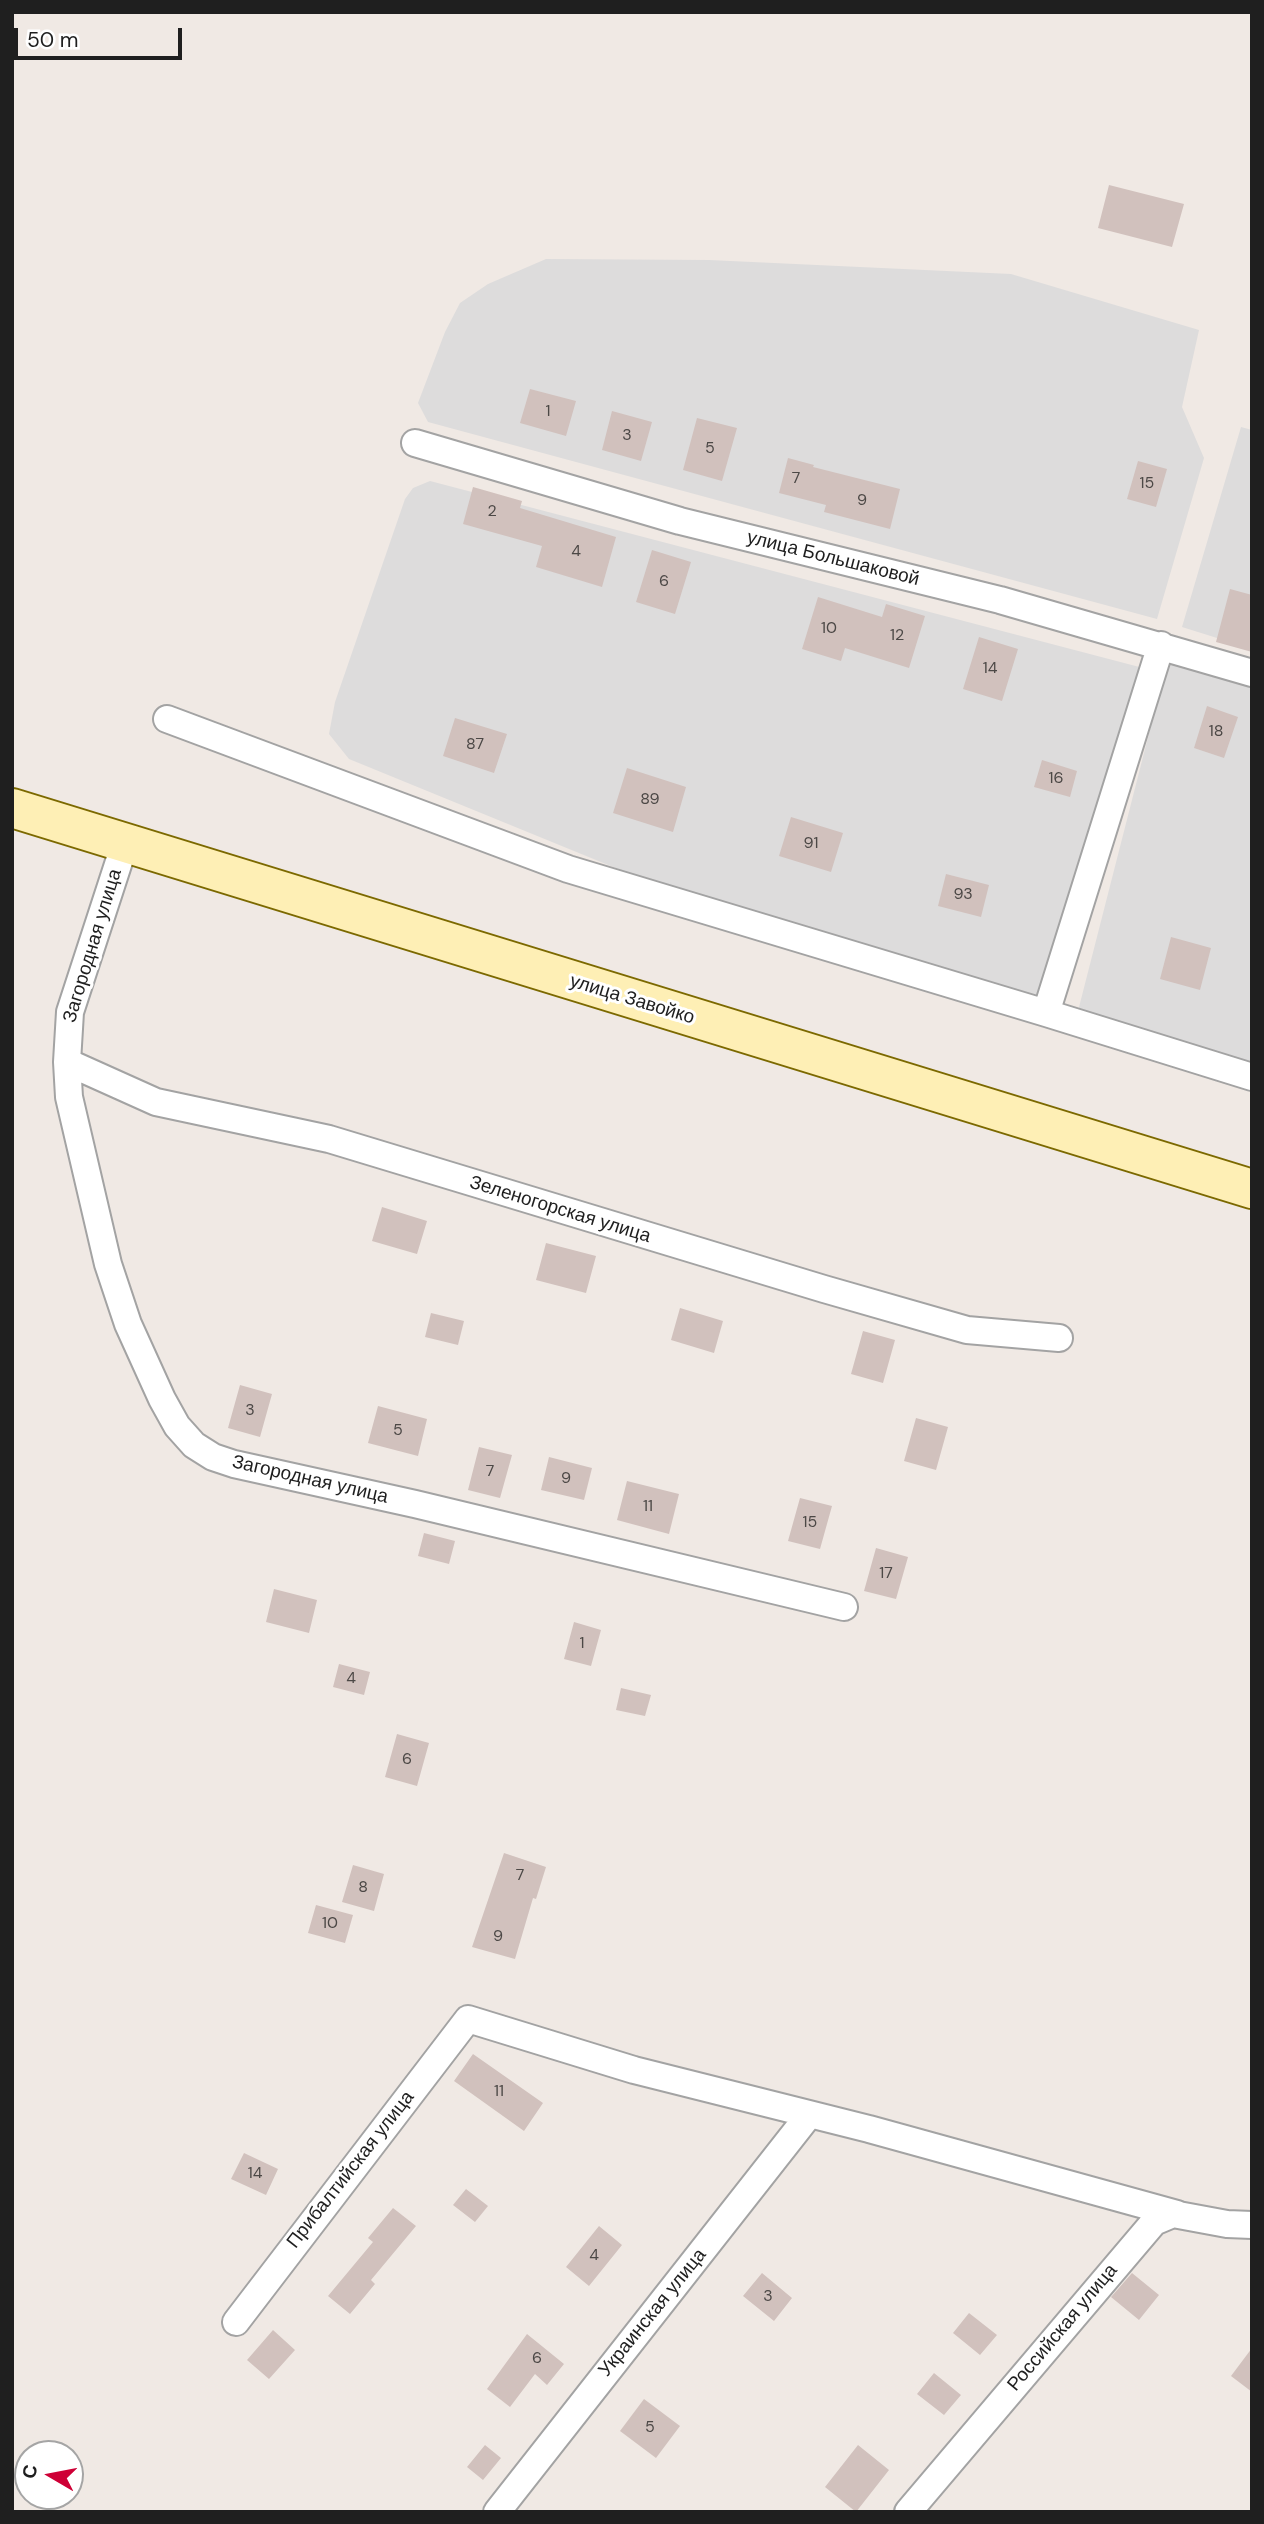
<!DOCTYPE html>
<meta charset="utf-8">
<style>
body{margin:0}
#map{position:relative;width:1264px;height:2524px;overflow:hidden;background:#f0e9e4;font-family:"DM Sans",sans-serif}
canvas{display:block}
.frame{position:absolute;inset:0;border:14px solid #1f1f1f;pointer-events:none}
.north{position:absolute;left:14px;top:2440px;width:70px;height:70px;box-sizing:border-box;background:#fff;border:2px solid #a5a5a5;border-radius:50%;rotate:280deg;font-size:19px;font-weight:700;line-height:28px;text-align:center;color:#1f1f1f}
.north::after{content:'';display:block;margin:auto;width:24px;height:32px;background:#ce0036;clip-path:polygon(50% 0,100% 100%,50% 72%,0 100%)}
.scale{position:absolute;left:14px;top:28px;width:168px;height:32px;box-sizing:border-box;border:4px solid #1f1f1f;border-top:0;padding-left:9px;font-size:21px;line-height:24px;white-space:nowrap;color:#1f1f1f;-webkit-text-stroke:5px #fff;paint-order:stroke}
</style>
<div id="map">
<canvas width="1264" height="2524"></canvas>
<div class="frame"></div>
<div class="north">С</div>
<div class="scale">50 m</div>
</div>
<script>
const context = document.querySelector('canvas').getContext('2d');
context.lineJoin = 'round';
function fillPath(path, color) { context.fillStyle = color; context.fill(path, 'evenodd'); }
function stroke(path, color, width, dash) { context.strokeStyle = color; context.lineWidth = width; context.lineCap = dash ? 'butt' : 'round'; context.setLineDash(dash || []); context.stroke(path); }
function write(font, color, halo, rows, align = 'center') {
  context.font = font + ' "DM Sans",sans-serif'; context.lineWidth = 6; context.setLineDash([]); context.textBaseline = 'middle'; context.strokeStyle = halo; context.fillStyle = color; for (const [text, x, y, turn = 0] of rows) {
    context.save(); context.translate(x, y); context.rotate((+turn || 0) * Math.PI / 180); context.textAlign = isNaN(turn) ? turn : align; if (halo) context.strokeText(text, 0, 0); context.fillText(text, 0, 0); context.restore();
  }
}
const residential = new Path2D(`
 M 546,259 L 709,260 L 1011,274 L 1199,330 L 1182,407 L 1204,458 L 1157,619 L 428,422 L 418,403 L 445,332 L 460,303 L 488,284 Z
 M 1241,427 L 1252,430 L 1252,649 L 1182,627 Z
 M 430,481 L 1147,669 L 1042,1007 L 849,949 L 618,869 L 349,759 L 329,734 L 335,702 L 405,499 L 413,488 Z
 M 1167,663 L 1252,688 L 1252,1066 L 1077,1015 Z`);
const building = new Path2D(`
 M 1109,185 L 1184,204 L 1172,247 L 1098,228 Z
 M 530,389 L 576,401 L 566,436 L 520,423 Z
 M 612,411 L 652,422 L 641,461 L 602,450 Z
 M 697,418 L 737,428 L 722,481 L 683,470 Z
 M 788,458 L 814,465 L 813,467 L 900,489 L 890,529 L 824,512 L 826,505 L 779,493 Z
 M 1138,461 L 1167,469 L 1156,507 L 1127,499 Z
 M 473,487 L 522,501 L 520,508 L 616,537 L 602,587 L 536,567 L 542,546 L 463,524 Z
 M 652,550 L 691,562 L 675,614 L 636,602 Z
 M 1230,589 L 1252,595 L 1252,652 L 1216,642 Z
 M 818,597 L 882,617 L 886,604 L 925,616 L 909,668 L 845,648 L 841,661 L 802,649 Z
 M 979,637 L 1018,649 L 1002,701 L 963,689 Z
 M 1207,706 L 1238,717 L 1224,758 L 1194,748 Z
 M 455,718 L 507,734 L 494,773 L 443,756 Z
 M 1042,760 L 1077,771 L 1070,797 L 1034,787 Z
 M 627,768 L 686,787 L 673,832 L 613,813 Z
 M 791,817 L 843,833 L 831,872 L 779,856 Z
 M 946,874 L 989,885 L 981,917 L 938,906 Z
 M 1171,937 L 1211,948 L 1200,990 L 1160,979 Z
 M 382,1207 L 427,1221 L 417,1254 L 372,1241 Z
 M 546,1243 L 596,1256 L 586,1293 L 536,1280 Z
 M 680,1308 L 723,1321 L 714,1353 L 671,1340 Z
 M 431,1313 L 464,1321 L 458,1345 L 425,1337 Z
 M 863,1331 L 895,1340 L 883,1383 L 851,1374 Z
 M 240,1385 L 272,1394 L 260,1437 L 228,1428 Z
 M 378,1406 L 427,1419 L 418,1456 L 368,1443 Z
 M 916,1418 L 948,1427 L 936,1470 L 904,1461 Z
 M 479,1447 L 512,1455 L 500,1498 L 468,1490 Z
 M 549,1457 L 592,1468 L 584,1500 L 541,1490 Z
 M 627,1481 L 679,1494 L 669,1534 L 617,1520 Z
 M 800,1498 L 832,1506 L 820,1549 L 788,1541 Z
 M 424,1533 L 455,1541 L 449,1564 L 418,1556 Z
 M 876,1548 L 908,1557 L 896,1599 L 864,1591 Z
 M 274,1589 L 317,1600 L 309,1633 L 266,1622 Z
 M 574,1622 L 601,1630 L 591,1666 L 564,1659 Z
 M 339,1664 L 370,1672 L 364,1695 L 333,1687 Z
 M 621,1688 L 651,1695 L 645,1716 L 616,1710 Z
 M 397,1734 L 429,1743 L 417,1786 L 385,1777 Z
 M 504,1853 L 546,1867 L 536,1899 L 533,1898 L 515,1959 L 472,1947 Z
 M 353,1865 L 384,1874 L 374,1911 L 342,1902 Z
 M 316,1905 L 353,1915 L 345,1943 L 308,1933 Z
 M 473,2054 L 543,2103 L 524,2131 L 454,2081 Z
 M 244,2153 L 278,2169 L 266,2195 L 231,2179 Z
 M 466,2189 L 488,2206 L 475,2222 L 453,2205 Z
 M 393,2208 L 416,2226 L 371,2280 L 375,2284 L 350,2314 L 328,2296 L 373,2242 L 368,2238 Z
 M 599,2226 L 622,2245 L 589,2286 L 566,2267 Z
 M 762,2273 L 792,2298 L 774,2321 L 743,2296 Z
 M 1132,2273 L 1159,2295 L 1139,2320 L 1111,2297 Z
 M 969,2313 L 997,2335 L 980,2355 L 953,2333 Z
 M 273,2330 L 295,2350 L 269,2379 L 247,2360 Z
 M 527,2334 L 564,2364 L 547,2385 L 535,2374 L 510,2407 L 487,2389 Z
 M 1252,2348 L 1252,2392 L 1231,2376 Z
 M 934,2373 L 961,2395 L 944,2415 L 917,2394 Z
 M 644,2399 L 680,2426 L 656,2458 L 620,2431 Z
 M 485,2445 L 501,2458 L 483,2480 L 467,2467 Z
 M 858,2445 L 889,2470 L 856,2512 L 825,2487 Z`);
const street = new Path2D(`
 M 415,443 L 680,521 L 1000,600 L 1252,673
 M 167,719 L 568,869 L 1046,1013 L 1252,1077
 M 125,843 L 70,1012 L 67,1062 L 69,1097 L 108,1264 L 128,1324 L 162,1399 L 177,1426 L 194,1445 L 213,1457 L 234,1464 L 415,1504 L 844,1607
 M 1046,1013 L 1161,645
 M 67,1062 L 156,1102 L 329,1139 L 824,1289 L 967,1330 L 1059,1338
 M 236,2322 L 468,2019 L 634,2070 L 869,2129 L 1177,2214
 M 497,2512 L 809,2115
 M 908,2512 L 1154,2222 L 1173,2214 L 1227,2224 L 1252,2225`);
const secondary = new Path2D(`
 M 12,808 L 1252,1189`);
const numberNames = [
 ["1",548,412],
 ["3",627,436],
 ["5",710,449],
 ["7",796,479],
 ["15",1147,484],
 ["9",862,501],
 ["2",492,512],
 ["4",576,552],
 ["6",664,582],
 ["10",829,629],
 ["12",897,636],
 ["14",990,669],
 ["18",1216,732],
 ["87",475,745],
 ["16",1056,779],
 ["89",650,800],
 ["91",811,844],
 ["93",963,895],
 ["3",250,1411],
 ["5",398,1431],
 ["7",490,1472],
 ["9",566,1479],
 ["11",648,1507],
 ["15",810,1523],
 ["17",886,1574],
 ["1",582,1644],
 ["4",351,1679],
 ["6",407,1760],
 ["7",520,1876],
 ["8",363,1888],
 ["10",330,1924],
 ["9",498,1937],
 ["11",499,2092],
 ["14",255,2174],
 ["4",594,2256],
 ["3",768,2297],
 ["6",537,2359],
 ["5",650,2428]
];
const streetNames = [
 ["улица Большаковой",833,559,14],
 ["Загородная улица",93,946,-73],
 ["улица Завойко",632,1000,17],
 ["Зеленогорская улица",560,1210,17],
 ["Загородная улица",310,1480,13],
 ["Прибалтийская улица",351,2170,-52],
 ["Украинская улица",653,2313,-51],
 ["Российская улица",1063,2328,-50]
];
fillPath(residential, '#dddcdc');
fillPath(building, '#d1c1bd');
stroke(street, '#a3a3a3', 30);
stroke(secondary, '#7c6900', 42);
stroke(street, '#fff', 26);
stroke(secondary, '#feefb5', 38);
write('16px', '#4c4846', null, numberNames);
write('19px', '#1f1f1f', '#fff', streetNames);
</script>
